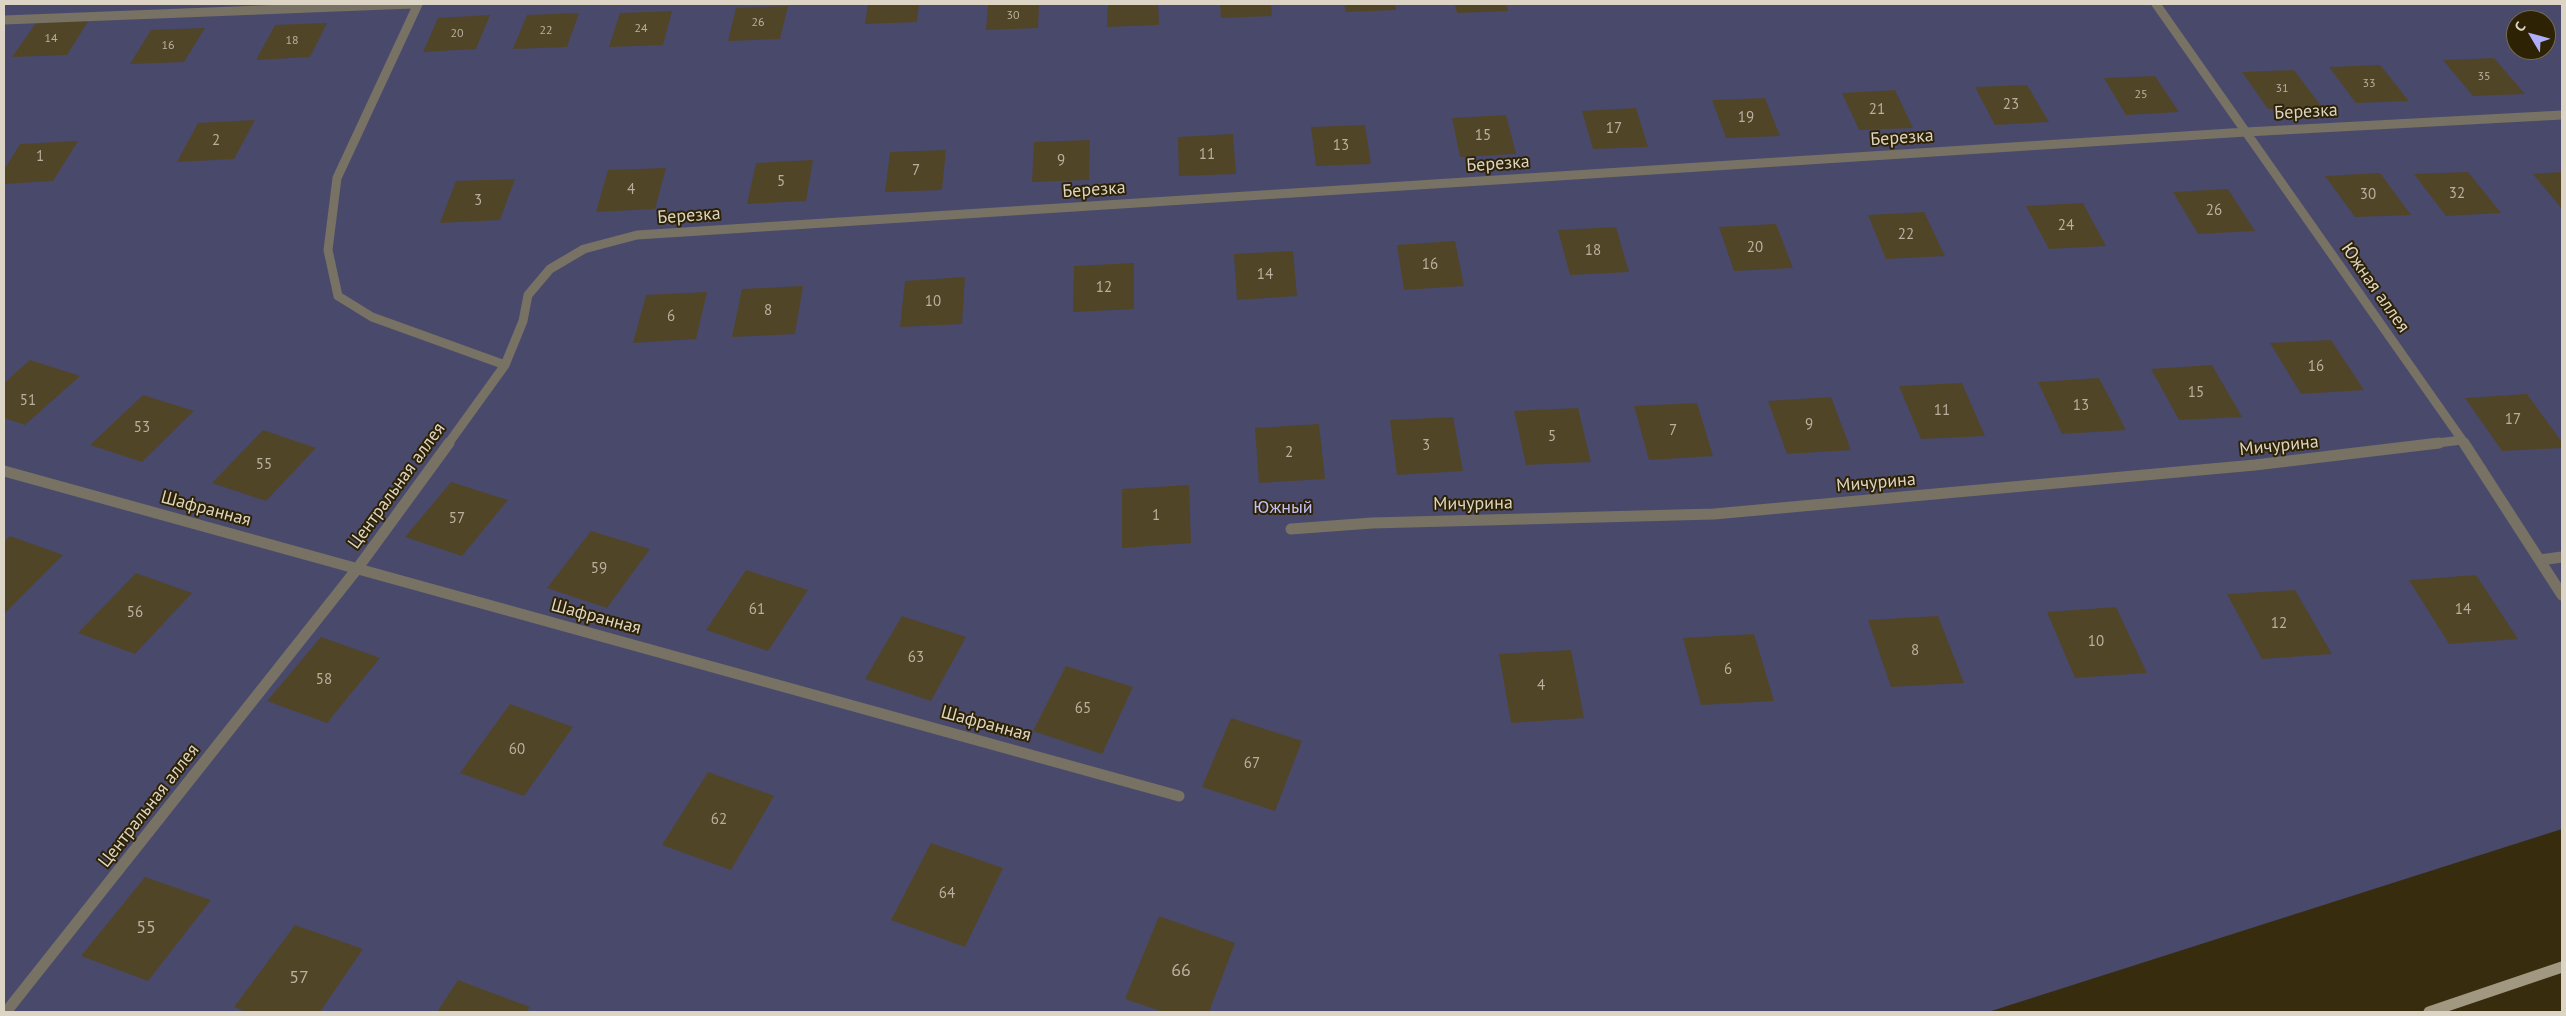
<!DOCTYPE html>
<meta charset="utf-8">
<style>
body{margin:0}
#map{position:relative;width:2566px;height:1016px;overflow:hidden;background:#382c0f;font-family:"PT Sans",sans-serif}
canvas{display:block}
.frame{position:absolute;inset:0;border:5px solid #dcd5c5;pointer-events:none}
.north{position:absolute;left:2506px;top:10px;width:50px;height:50px;box-sizing:border-box;background:#2e2205;border:1px solid #746a52;border-radius:50%;rotate:307deg;font-size:14px;font-weight:700;line-height:20px;text-align:center;color:#dcd5c5}
.north::after{content:'';display:block;margin:auto;width:18px;height:22px;background:#afaefa;clip-path:polygon(50% 0,100% 100%,50% 72%,0 100%)}
</style>
<div id="map">
<canvas width="2566" height="1016"></canvas>
<div class="frame"></div>
<div class="north">С</div>
</div>
<script>
const context = document.querySelector('canvas').getContext('2d');
context.lineJoin = 'round';
function fillPath(path, color) { context.fillStyle = color; context.fill(path, 'evenodd'); }
function stroke(path, color, width, dash) { context.strokeStyle = color; context.lineWidth = width; context.lineCap = dash ? 'butt' : 'round'; context.setLineDash(dash || []); context.stroke(path); }
function write(font, color, halo, rows, align = 'center') {
  context.font = font + ' "PT Sans",sans-serif'; context.lineWidth = 4; context.setLineDash([]); context.textBaseline = 'middle'; context.strokeStyle = halo; context.fillStyle = color; for (const [text, x, y, turn = 0] of rows) {
    context.save(); context.translate(x, y); context.rotate((+turn || 0) * Math.PI / 180); context.textAlign = isNaN(turn) ? turn : align; if (halo) context.strokeText(text, 0, 0); context.fillText(text, 0, 0); context.restore();
  }
}
const green = new Path2D(`
 M 4,4 L 2562,4 L 2562,829 L 1988,1012 L 4,1012 ZM 2516,20 L 2546,20 L 2546,50 L 2516,50 Z`);
const building = new Path2D(`
 M 868,4 L 919,4 L 917,22 L 865,24 Z
 M 988,4 L 1039,4 L 1038,28 L 986,30 Z
 M 1108,4 L 1158,4 L 1159,25 L 1107,27 Z
 M 1220,4 L 1271,4 L 1272,16 L 1221,18 Z
 M 1344,4 L 1395,4 L 1396,10 L 1346,12 Z
 M 1455,4 L 1506,4 L 1508,11 L 1457,13 Z
 M 788,6 L 780,39 L 728,41 L 736,8 Z
 M 672,11 L 663,45 L 609,47 L 620,13 Z
 M 579,13 L 567,47 L 513,49 L 527,15 Z
 M 490,15 L 476,49 L 423,52 L 438,18 Z
 M 89,20 L 67,55 L 12,57 L 36,23 Z
 M 327,23 L 310,57 L 256,60 L 275,25 Z
 M 205,28 L 184,62 L 130,64 L 151,30 Z
 M 2494,58 L 2525,94 L 2473,96 L 2443,60 Z
 M 2380,65 L 2409,101 L 2356,103 L 2329,67 Z
 M 2294,70 L 2321,106 L 2268,109 L 2242,72 Z
 M 2155,76 L 2179,112 L 2126,115 L 2104,78 Z
 M 2027,85 L 2049,122 L 1995,125 L 1975,87 Z
 M 1895,90 L 1913,128 L 1859,130 L 1842,93 Z
 M 1765,98 L 1780,136 L 1726,138 L 1712,100 Z
 M 1636,108 L 1648,147 L 1593,149 L 1582,111 Z
 M 1506,115 L 1516,154 L 1460,157 L 1452,118 Z
 M 255,120 L 234,159 L 177,162 L 198,123 Z
 M 1365,125 L 1371,164 L 1316,166 L 1311,127 Z
 M 1233,134 L 1236,174 L 1179,176 L 1178,137 Z
 M 1090,140 L 1089,180 L 1032,182 L 1034,142 Z
 M 78,141 L 53,181 L 4,184 L 4,170 L 20,144 Z
 M 946,150 L 942,190 L 885,192 L 890,152 Z
 M 813,160 L 806,201 L 747,204 L 756,163 Z
 M 666,168 L 655,209 L 596,212 L 608,170 Z
 M 2468,172 L 2501,213 L 2446,216 L 2414,174 Z
 M 2562,172 L 2562,209 L 2533,174 Z
 M 2380,173 L 2411,215 L 2355,217 L 2325,176 Z
 M 515,179 L 500,220 L 440,223 L 456,181 Z
 M 2228,189 L 2255,231 L 2198,234 L 2173,192 Z
 M 2083,203 L 2106,246 L 2049,249 L 2026,206 Z
 M 1924,212 L 1945,256 L 1886,259 L 1868,215 Z
 M 1776,224 L 1793,268 L 1734,271 L 1719,227 Z
 M 1616,227 L 1629,272 L 1570,275 L 1558,230 Z
 M 1455,241 L 1464,286 L 1404,290 L 1397,245 Z
 M 1293,251 L 1297,296 L 1237,300 L 1234,254 Z
 M 1134,263 L 1134,309 L 1073,312 L 1074,266 Z
 M 965,277 L 962,324 L 900,327 L 905,281 Z
 M 803,286 L 795,334 L 732,337 L 742,289 Z
 M 707,292 L 696,339 L 633,343 L 646,295 Z
 M 2331,340 L 2364,390 L 2301,394 L 2270,343 Z
 M 30,360 L 80,376 L 25,425 L 4,418 L 4,383 Z
 M 2212,365 L 2242,417 L 2179,420 L 2151,369 Z
 M 2099,378 L 2126,430 L 2062,434 L 2038,382 Z
 M 1962,383 L 1985,436 L 1921,439 L 1899,386 Z
 M 2527,394 L 2562,442 L 2562,448 L 2502,451 L 2465,398 Z
 M 143,395 L 194,411 L 142,462 L 90,445 Z
 M 1831,397 L 1851,450 L 1787,454 L 1768,401 Z
 M 1697,403 L 1713,456 L 1649,460 L 1634,406 Z
 M 1578,408 L 1591,462 L 1526,465 L 1514,411 Z
 M 1453,417 L 1463,471 L 1397,475 L 1390,420 Z
 M 1319,424 L 1325,479 L 1259,483 L 1255,428 Z
 M 263,430 L 316,448 L 266,501 L 212,483 Z
 M 451,482 L 508,500 L 462,556 L 405,537 Z
 M 1189,485 L 1191,543 L 1122,548 L 1122,489 Z
 M 591,531 L 650,549 L 607,608 L 547,588 Z
 M 10,536 L 63,555 L 4,614 L 4,542 Z
 M 746,570 L 808,590 L 768,651 L 706,630 Z
 M 136,573 L 192,593 L 135,654 L 78,633 Z
 M 2476,575 L 2518,639 L 2449,644 L 2409,580 Z
 M 2295,590 L 2332,654 L 2262,659 L 2227,594 Z
 M 2116,607 L 2147,673 L 2075,678 L 2047,612 Z
 M 902,616 L 966,637 L 931,701 L 865,679 Z
 M 1938,616 L 1964,683 L 1891,687 L 1868,620 Z
 M 1754,634 L 1774,701 L 1701,705 L 1683,638 Z
 M 321,637 L 380,658 L 327,723 L 267,701 Z
 M 1571,650 L 1584,718 L 1511,723 L 1499,654 Z
 M 1066,666 L 1133,687 L 1102,754 L 1033,731 Z
 M 510,704 L 573,727 L 524,796 L 460,773 Z
 M 1231,718 L 1302,741 L 1275,811 L 1202,787 Z
 M 708,772 L 774,796 L 731,870 L 662,845 Z
 M 931,843 L 1003,868 L 965,947 L 891,920 Z
 M 145,877 L 211,900 L 148,981 L 81,956 Z
 M 1159,916 L 1235,943 L 1209,1012 L 1163,1012 L 1125,999 Z
 M 295,925 L 363,949 L 320,1012 L 246,1012 L 234,1007 Z
 M 458,980 L 530,1007 L 526,1012 L 437,1012 Z`);
const minorFar1 = new Path2D(`
 M 418,4 L 337,178 L 328,250 L 338,296 L 372,317 L 505,365 L 448,444
 M 2156,4 L 2465,444
 M 4,20 L 413,4
 M 505,365 L 523,321 L 528,295 L 550,269 L 584,249 L 637,235 L 2246,132 L 2562,115
 M 2429,444 L 2462,440`);
const minor = new Path2D(`
 M 2464,443 L 2562,595
 M 4,471 L 1179,796
 M 1291,529 L 1372,523 L 1714,514 L 2255,465 L 2439,443
 M 2540,560 L 2562,557
 M 6,1012 L 357,569 L 449,443`);
const secondary = new Path2D(`
 M 2429,1012 L 2562,967`);
const farNumbernames = [
 ["30",1013,16],
 ["26",758,23],
 ["24",641,29],
 ["22",546,31],
 ["20",457,34],
 ["14",51,39],
 ["18",292,41],
 ["16",168,46],
 ["35",2484,77],
 ["33",2369,84],
 ["31",2282,89],
 ["25",2141,95]
];
const numberNames = [
 ["23",2011,105],
 ["21",1877,110],
 ["19",1746,118],
 ["17",1614,129],
 ["15",1483,136],
 ["2",216,141],
 ["13",1341,146],
 ["11",1207,155],
 ["1",40,157],
 ["9",1061,161],
 ["7",916,171],
 ["5",781,182],
 ["4",631,190],
 ["32",2457,194],
 ["30",2368,195],
 ["3",478,201],
 ["26",2214,211],
 ["24",2066,226],
 ["22",1906,235],
 ["20",1755,248],
 ["18",1593,251],
 ["16",1430,265],
 ["14",1265,275],
 ["12",1104,288],
 ["10",933,302],
 ["8",768,311],
 ["6",671,317],
 ["16",2316,367],
 ["15",2196,393],
 ["51",28,401],
 ["13",2081,406],
 ["11",1942,411],
 ["17",2513,420],
 ["9",1809,425],
 ["53",142,428],
 ["7",1673,431],
 ["5",1552,437],
 ["3",1426,446],
 ["2",1289,453],
 ["55",264,465],
 ["1",1156,516],
 ["57",457,519],
 ["59",599,569],
 ["61",757,610],
 ["14",2463,610],
 ["56",135,613],
 ["12",2279,624],
 ["10",2096,642],
 ["8",1915,651],
 ["63",916,658],
 ["6",1728,670],
 ["58",324,680],
 ["4",1541,686],
 ["65",1083,709],
 ["60",517,750],
 ["67",1252,764],
 ["62",719,820],
 ["64",947,894]
];
const streetNames = [
 ["Березка",2306,112,-3],
 ["Березка",1902,138,-4],
 ["Березка",1498,164,-4],
 ["Березка",1094,190,-4],
 ["Березка",689,216,-4],
 ["Южная аллея",2375,288,55],
 ["Мичурина",2279,446,-6],
 ["Мичурина",1876,483,-5],
 ["Центральная аллея",397,486,-54],
 ["Мичурина",1473,504,-1],
 ["Шафранная",206,509,15],
 ["Шафранная",596,617,15],
 ["Шафранная",986,724,15],
 ["Центральная аллея",149,806,-52]
];
const parkNames = [
 ["Южный",1283,508]
];
const nearNumbernames = [
 ["55",146,928],
 ["66",1181,971],
 ["57",299,978]
];
fillPath(green, '#49496c');
fillPath(building, '#514528');
stroke(minorFar1, '#777264', 9);
stroke(minor, '#777264', 11);
stroke(secondary, '#a19882', 11);
write('12px', '#b9b19e', null, farNumbernames);
write('15px', '#b9b19e', null, numberNames);
write('18px', '#dcd5c5', '#2e2205', streetNames);
write('18px', '#c1c1f7', '#2e2205', parkNames);
write('18px', '#b9b19e', null, nearNumbernames);
</script>
